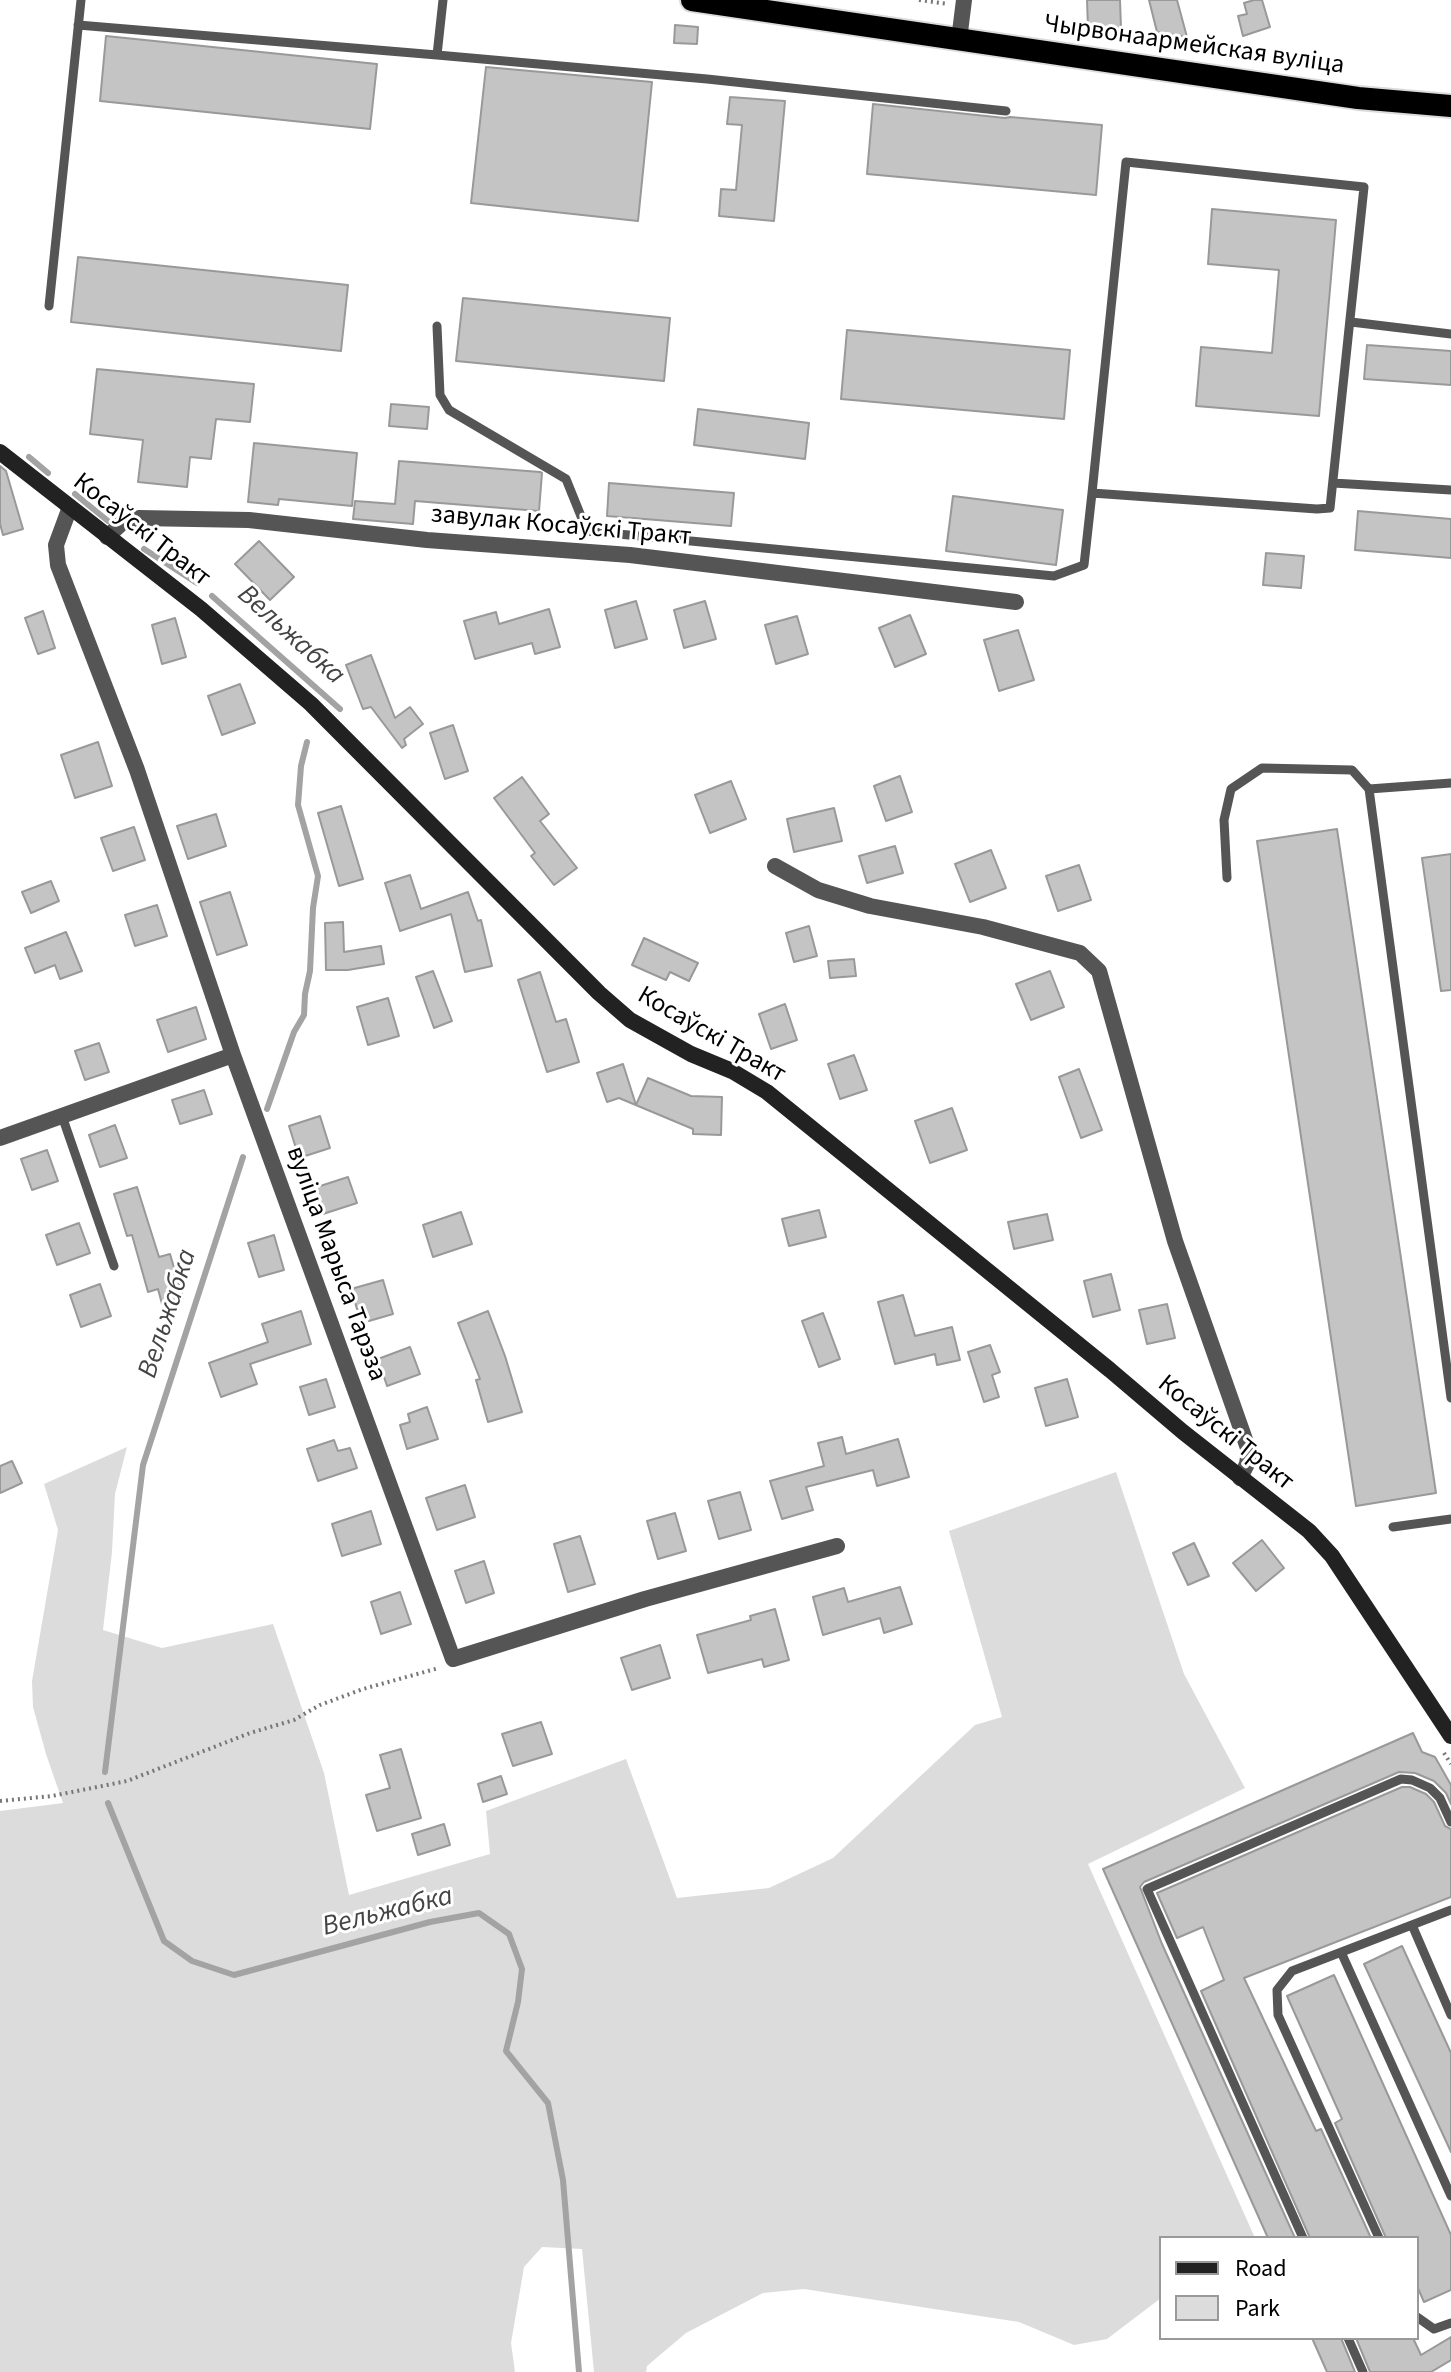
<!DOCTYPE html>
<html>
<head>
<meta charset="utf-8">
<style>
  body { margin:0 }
  #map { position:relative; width:1451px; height:2372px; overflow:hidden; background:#fff; font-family:"Source Sans 3",sans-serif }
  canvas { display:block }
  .legend { position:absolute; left:1159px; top:2236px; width:260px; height:104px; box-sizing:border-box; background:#fff; border:2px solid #999; margin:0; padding:10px 14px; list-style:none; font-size:24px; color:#000 }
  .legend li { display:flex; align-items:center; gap:16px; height:40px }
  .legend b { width:40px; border:2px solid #999 }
</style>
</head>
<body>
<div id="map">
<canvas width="1451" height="2372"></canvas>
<ul class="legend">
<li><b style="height:10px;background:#222"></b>Road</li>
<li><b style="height:22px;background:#dcdcdc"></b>Park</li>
</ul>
</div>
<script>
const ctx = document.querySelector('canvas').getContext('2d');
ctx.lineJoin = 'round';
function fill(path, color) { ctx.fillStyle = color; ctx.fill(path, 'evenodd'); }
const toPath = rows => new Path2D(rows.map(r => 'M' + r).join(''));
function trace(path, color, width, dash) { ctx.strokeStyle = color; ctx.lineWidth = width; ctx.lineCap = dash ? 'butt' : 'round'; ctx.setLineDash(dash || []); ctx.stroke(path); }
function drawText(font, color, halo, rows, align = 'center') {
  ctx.font = font + ' "Source Sans 3",sans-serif'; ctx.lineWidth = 6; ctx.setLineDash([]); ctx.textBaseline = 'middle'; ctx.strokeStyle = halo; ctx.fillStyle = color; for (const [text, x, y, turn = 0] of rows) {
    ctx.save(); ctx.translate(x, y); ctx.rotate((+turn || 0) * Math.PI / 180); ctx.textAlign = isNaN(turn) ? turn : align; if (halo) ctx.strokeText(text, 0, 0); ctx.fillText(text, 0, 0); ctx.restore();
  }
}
fill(toPath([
  [127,1447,115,1494,112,1552,103,1630,162,1648,273,1624,324,1773,349,1895,490,1854,486,1811,626,1759,677,1898,769,1888,833,1858,975,1725,1002,1717,949,1531,1116,1472,1184,1674,1245,1788,1088,1864,1255,2238,1161,2238,1161,2298,1107,2339,1074,2345,1019,2322,804,2289,763,2293,686,2333,647,2366,646,2372,594,2372,582,2249,542,2247,524,2267,511,2343,515,2372,0,2372,0,1811,63,1803,46,1754,33,1707,32,1681,58,1530,44,1484]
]), '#dcdcdc');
trace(toPath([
  [29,457,48,473],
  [75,494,108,521],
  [144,549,197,583],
  [212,596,340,709],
  [267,1109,294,1032,304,1015,305,994,310,971,313,908,318,876,298,805,301,766,307,742],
  [105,1772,143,1465,243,1157],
  [108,1803,164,1941,192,1961,234,1975,430,1922,479,1913,509,1934,522,1969,518,2002,506,2051,548,2103,563,2180,579,2372]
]), '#a3a3a3', 6);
const building = toPath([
  [1087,0,1120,0,1121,28,1088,29,1087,0],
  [1149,0,1177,0,1187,37,1157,32,1149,0],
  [1254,0,1262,0,1270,27,1243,36,1238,16,1247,14,1244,3,1254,0],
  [675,25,698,27,697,44,674,43,675,25],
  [106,36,377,64,370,129,100,101,106,36],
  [486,67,652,82,638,221,471,203,486,67],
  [730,97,785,101,774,221,719,216,721,189,736,190,742,125,727,124,730,97],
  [873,104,1005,118,1010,117,1102,125,1096,195,867,174,873,104],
  [1212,209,1336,220,1319,416,1196,406,1201,347,1272,353,1279,270,1208,264,1212,209],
  [78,257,348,285,341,351,71,322,78,257],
  [463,298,670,318,664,381,456,361,463,298],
  [847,330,1070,350,1064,419,841,399,847,330],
  [1367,345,1451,351,1451,385,1364,379,1367,345],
  [97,369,254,384,250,422,216,419,211,459,190,457,187,487,138,482,143,440,90,434,97,369],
  [391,404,429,407,427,429,389,426,391,404],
  [698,409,809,423,805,459,694,445,698,409],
  [254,443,357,453,352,506,279,499,278,505,248,502,254,443],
  [399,461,540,472,542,473,539,511,415,501,413,524,353,519,355,501,395,504,399,461],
  [0,466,6,471,23,529,3,535,0,524,0,466],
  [609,483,734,493,731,526,607,516,609,483],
  [953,496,1063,510,1056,565,946,551,953,496],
  [1358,511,1451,519,1451,558,1355,550,1358,511],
  [259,541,294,577,270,600,235,564,259,541],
  [1266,553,1304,556,1301,588,1263,585,1266,553],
  [636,601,647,639,615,648,605,610,636,601],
  [705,601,716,639,684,648,674,610,705,601],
  [549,609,560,647,535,654,532,643,475,659,464,621,496,612,499,624,549,609],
  [43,611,55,648,38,654,25,618,43,611],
  [910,615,926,654,895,667,879,628,910,615],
  [797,616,808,654,776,664,765,625,797,616],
  [175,618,186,657,162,664,152,625,175,618],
  [1018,630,1034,680,999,691,984,640,1018,630],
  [371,655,395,718,410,707,423,724,404,739,406,745,402,748,371,707,363,709,346,665,371,655],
  [240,684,255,723,222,735,208,696,240,684],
  [453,725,468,771,445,779,430,733,453,725],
  [98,742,112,786,75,798,61,755,98,742],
  [900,776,912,812,886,821,874,786,900,776],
  [522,777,549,814,540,821,577,868,554,885,531,856,535,853,494,798,522,777],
  [731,781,746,819,710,833,695,795,731,781],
  [341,806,363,879,339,886,318,813,341,806],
  [834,808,842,841,794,852,787,819,834,808],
  [216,814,226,846,188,859,177,826,216,814],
  [134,827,145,860,113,871,101,838,134,827],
  [1337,829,1436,1493,1356,1506,1257,841,1337,829],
  [895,846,903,873,867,883,859,856,895,846],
  [991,850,1006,888,970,902,955,864,991,850],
  [1451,854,1451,990,1441,991,1422,858,1451,854],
  [1079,865,1091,900,1058,911,1046,876,1079,865],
  [410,875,421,909,468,892,478,921,481,920,492,966,465,972,451,914,400,931,385,883,410,875],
  [51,881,59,901,31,913,22,892,51,881],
  [230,892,247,945,217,955,200,902,230,892],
  [157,905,167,936,135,946,125,915,157,905],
  [343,922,344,952,381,946,384,964,348,970,326,970,325,923,343,922],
  [809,926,817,956,794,962,786,933,809,926],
  [66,932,82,971,60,979,55,965,35,973,25,948,66,932],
  [644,938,698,963,689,981,670,972,666,980,632,965,644,938],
  [854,959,856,976,830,978,828,961,854,959],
  [433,971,452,1021,434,1028,416,977,433,971],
  [1050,971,1064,1007,1031,1020,1016,984,1050,971],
  [540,972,556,1022,566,1019,579,1062,547,1072,518,980,540,972],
  [388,998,399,1036,368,1045,357,1007,388,998],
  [785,1004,797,1040,771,1049,759,1014,785,1004],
  [196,1007,206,1039,168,1052,157,1020,196,1007],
  [99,1043,109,1072,85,1080,75,1051,99,1043],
  [854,1055,867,1090,840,1099,828,1064,854,1055],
  [623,1064,636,1105,648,1078,691,1096,722,1097,721,1135,693,1134,693,1129,619,1098,607,1102,597,1073,623,1064],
  [1079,1069,1102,1130,1081,1138,1059,1077,1079,1069],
  [204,1090,212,1114,180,1124,172,1100,204,1090],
  [952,1108,967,1150,930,1163,915,1121,952,1108],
  [320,1116,330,1148,299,1158,289,1126,320,1116],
  [115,1125,127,1158,100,1167,89,1135,115,1125],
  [47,1150,58,1181,32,1190,21,1159,47,1150],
  [348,1177,357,1203,323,1214,314,1188,348,1177],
  [137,1187,159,1257,170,1254,183,1298,162,1304,158,1289,148,1292,132,1235,127,1236,114,1194,137,1187],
  [819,1210,826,1237,789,1246,782,1219,819,1210],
  [461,1212,472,1244,433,1257,423,1225,461,1212],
  [1047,1214,1053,1240,1014,1249,1008,1222,1047,1214],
  [79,1223,90,1253,57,1265,46,1235,79,1223],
  [274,1235,284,1270,259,1277,248,1243,274,1235],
  [1111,1274,1120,1310,1093,1317,1084,1281,1111,1274],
  [383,1280,393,1314,369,1321,365,1307,357,1309,351,1289,383,1280],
  [100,1284,111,1316,81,1327,70,1295,100,1284],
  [903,1295,915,1336,952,1327,960,1360,937,1365,935,1354,895,1364,878,1302,903,1295],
  [1167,1304,1175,1338,1147,1344,1139,1310,1167,1304],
  [301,1311,311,1344,250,1364,257,1384,221,1397,209,1363,268,1342,262,1324,301,1311],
  [488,1311,505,1356,522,1412,488,1422,476,1380,480,1379,458,1323,488,1311],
  [823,1313,840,1359,819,1367,802,1321,823,1313],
  [990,1345,1000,1372,992,1375,999,1397,984,1402,968,1352,990,1345],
  [410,1347,420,1374,387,1386,378,1359,410,1347],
  [326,1379,335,1407,309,1415,300,1387,326,1379],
  [1067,1379,1078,1417,1046,1426,1035,1388,1067,1379],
  [427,1407,438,1439,407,1449,400,1425,410,1422,408,1414,427,1407],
  [842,1437,846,1454,898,1439,909,1477,877,1486,873,1470,806,1487,813,1510,782,1519,770,1481,824,1466,818,1443,842,1437],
  [334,1440,338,1451,350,1448,357,1468,318,1481,307,1449,334,1440],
  [12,1461,22,1483,0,1493,0,1466,12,1461],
  [465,1485,475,1517,437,1530,426,1498,465,1485],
  [740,1492,751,1530,719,1539,708,1501,740,1492],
  [371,1511,381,1544,342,1556,332,1524,371,1511],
  [675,1513,686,1551,658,1559,647,1521,675,1513],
  [580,1536,595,1584,568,1592,554,1544,580,1536],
  [1262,1540,1284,1568,1256,1591,1233,1563,1262,1540],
  [1194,1543,1209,1576,1188,1585,1173,1553,1194,1543],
  [484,1561,494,1593,466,1603,455,1571,484,1561],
  [900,1587,912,1624,884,1633,880,1618,823,1635,813,1597,844,1588,848,1602,900,1587],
  [400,1592,411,1624,381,1634,371,1602,400,1592],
  [775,1609,789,1660,764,1667,762,1659,708,1673,697,1635,751,1620,750,1616,775,1609],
  [660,1645,670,1678,632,1690,621,1658,660,1645],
  [541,1722,552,1754,513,1766,502,1734,541,1722],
  [1413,1733,1422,1752,1435,1757,1451,1785,1451,1804,1446,1793,1434,1781,1415,1773,1399,1772,1144,1882,1140,1887,1162,1944,1295,2238,1268,2238,1103,1869,1413,1733],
  [401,1749,421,1818,377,1831,366,1795,390,1788,380,1755,401,1749],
  [501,1776,507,1794,483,1802,478,1784,501,1776],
  [1402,1787,1410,1787,1426,1794,1434,1802,1445,1826,1451,1829,1451,1897,1244,1978,1316,2131,1321,2129,1371,2238,1310,2238,1201,1991,1224,1980,1203,1927,1177,1938,1157,1893,1402,1787],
  [444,1824,450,1845,418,1855,412,1834,444,1824],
  [1402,1946,1451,2053,1451,2152,1364,1964,1402,1946],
  [1334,1975,1451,2235,1451,2290,1424,2302,1417,2286,1417,2238,1386,2238,1335,2123,1342,2119,1287,1996,1334,1975],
  [1451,2337,1451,2360,1431,2372,1370,2372,1356,2338,1413,2338,1421,2355,1451,2337],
  [1312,2338,1341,2338,1355,2372,1327,2372,1312,2338]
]);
fill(building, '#c4c4c4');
trace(building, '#999', 2);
const trunk = toPath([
  [692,0,1358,98,1451,106]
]);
trace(trunk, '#dbdbdb', 26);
trace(toPath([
  [919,0,948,4],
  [1444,1753,1451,1764],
  [0,1801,52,1796,127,1781,250,1733,294,1720,320,1705,363,1689,439,1668]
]), '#777', 4, [2, 4]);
trace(toPath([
  [443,0,437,55,707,79,1006,111],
  [78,25,437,55],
  [49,306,81,0],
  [1351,322,1451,334],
  [437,326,440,395,449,410,566,479,587,531,1054,576,1084,565,1092,493,1126,162,1364,187,1330,508,1317,509,1092,493],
  [1333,483,1451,490],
  [1369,789,1451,1398],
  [1227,878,1224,820,1231,789,1262,768,1352,770,1369,789,1451,783],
  [62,1116,114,1266],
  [1393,1527,1451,1519],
  [1412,1925,1451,2015],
  [1341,1952,1451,2196],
  [1303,2238,1147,1889,1401,1779,1412,1780,1430,1788,1440,1798,1451,1822],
  [1379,2238,1278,2015,1277,1990,1292,1971,1451,1910],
  [1417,2317,1434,2329,1451,2323],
  [1348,2338,1363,2372]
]), '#555', 9);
trace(toPath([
  [959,40,964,0],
  [70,507,56,545,58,565,137,770,233,1055,453,1659,645,1599,837,1546],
  [107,537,122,523,139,518,249,520,427,540,630,555,1016,602],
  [775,866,818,890,870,906,983,927,1080,953,1099,971,1175,1241,1249,1451,1247,1464,1240,1478],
  [0,1138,233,1055]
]), '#555', 16);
trace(toPath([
  [0,452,201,609,311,704,599,993,630,1020,691,1054,732,1071,767,1092,1110,1370,1183,1432,1309,1531,1332,1556,1451,1736]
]), '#222', 16);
trace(trunk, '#000', 22);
drawText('26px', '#000', '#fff', [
  ["Чырвонаармейская вуліца",1194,46,8],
  ["завулак Косаўскі Тракт",561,527,5],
  ["Косаўскі Тракт",141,531,38],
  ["Косаўскі Тракт",711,1036,30],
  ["вуліца Марыса Тарэза",335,1264,70],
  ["Косаўскі Тракт",1225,1434,39]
]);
drawText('italic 28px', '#444', '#fff', [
  ["Вельжабка",290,636,42],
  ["Вельжабка",169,1314,-72],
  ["Вельжабка",388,1913,-14]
]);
</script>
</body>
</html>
